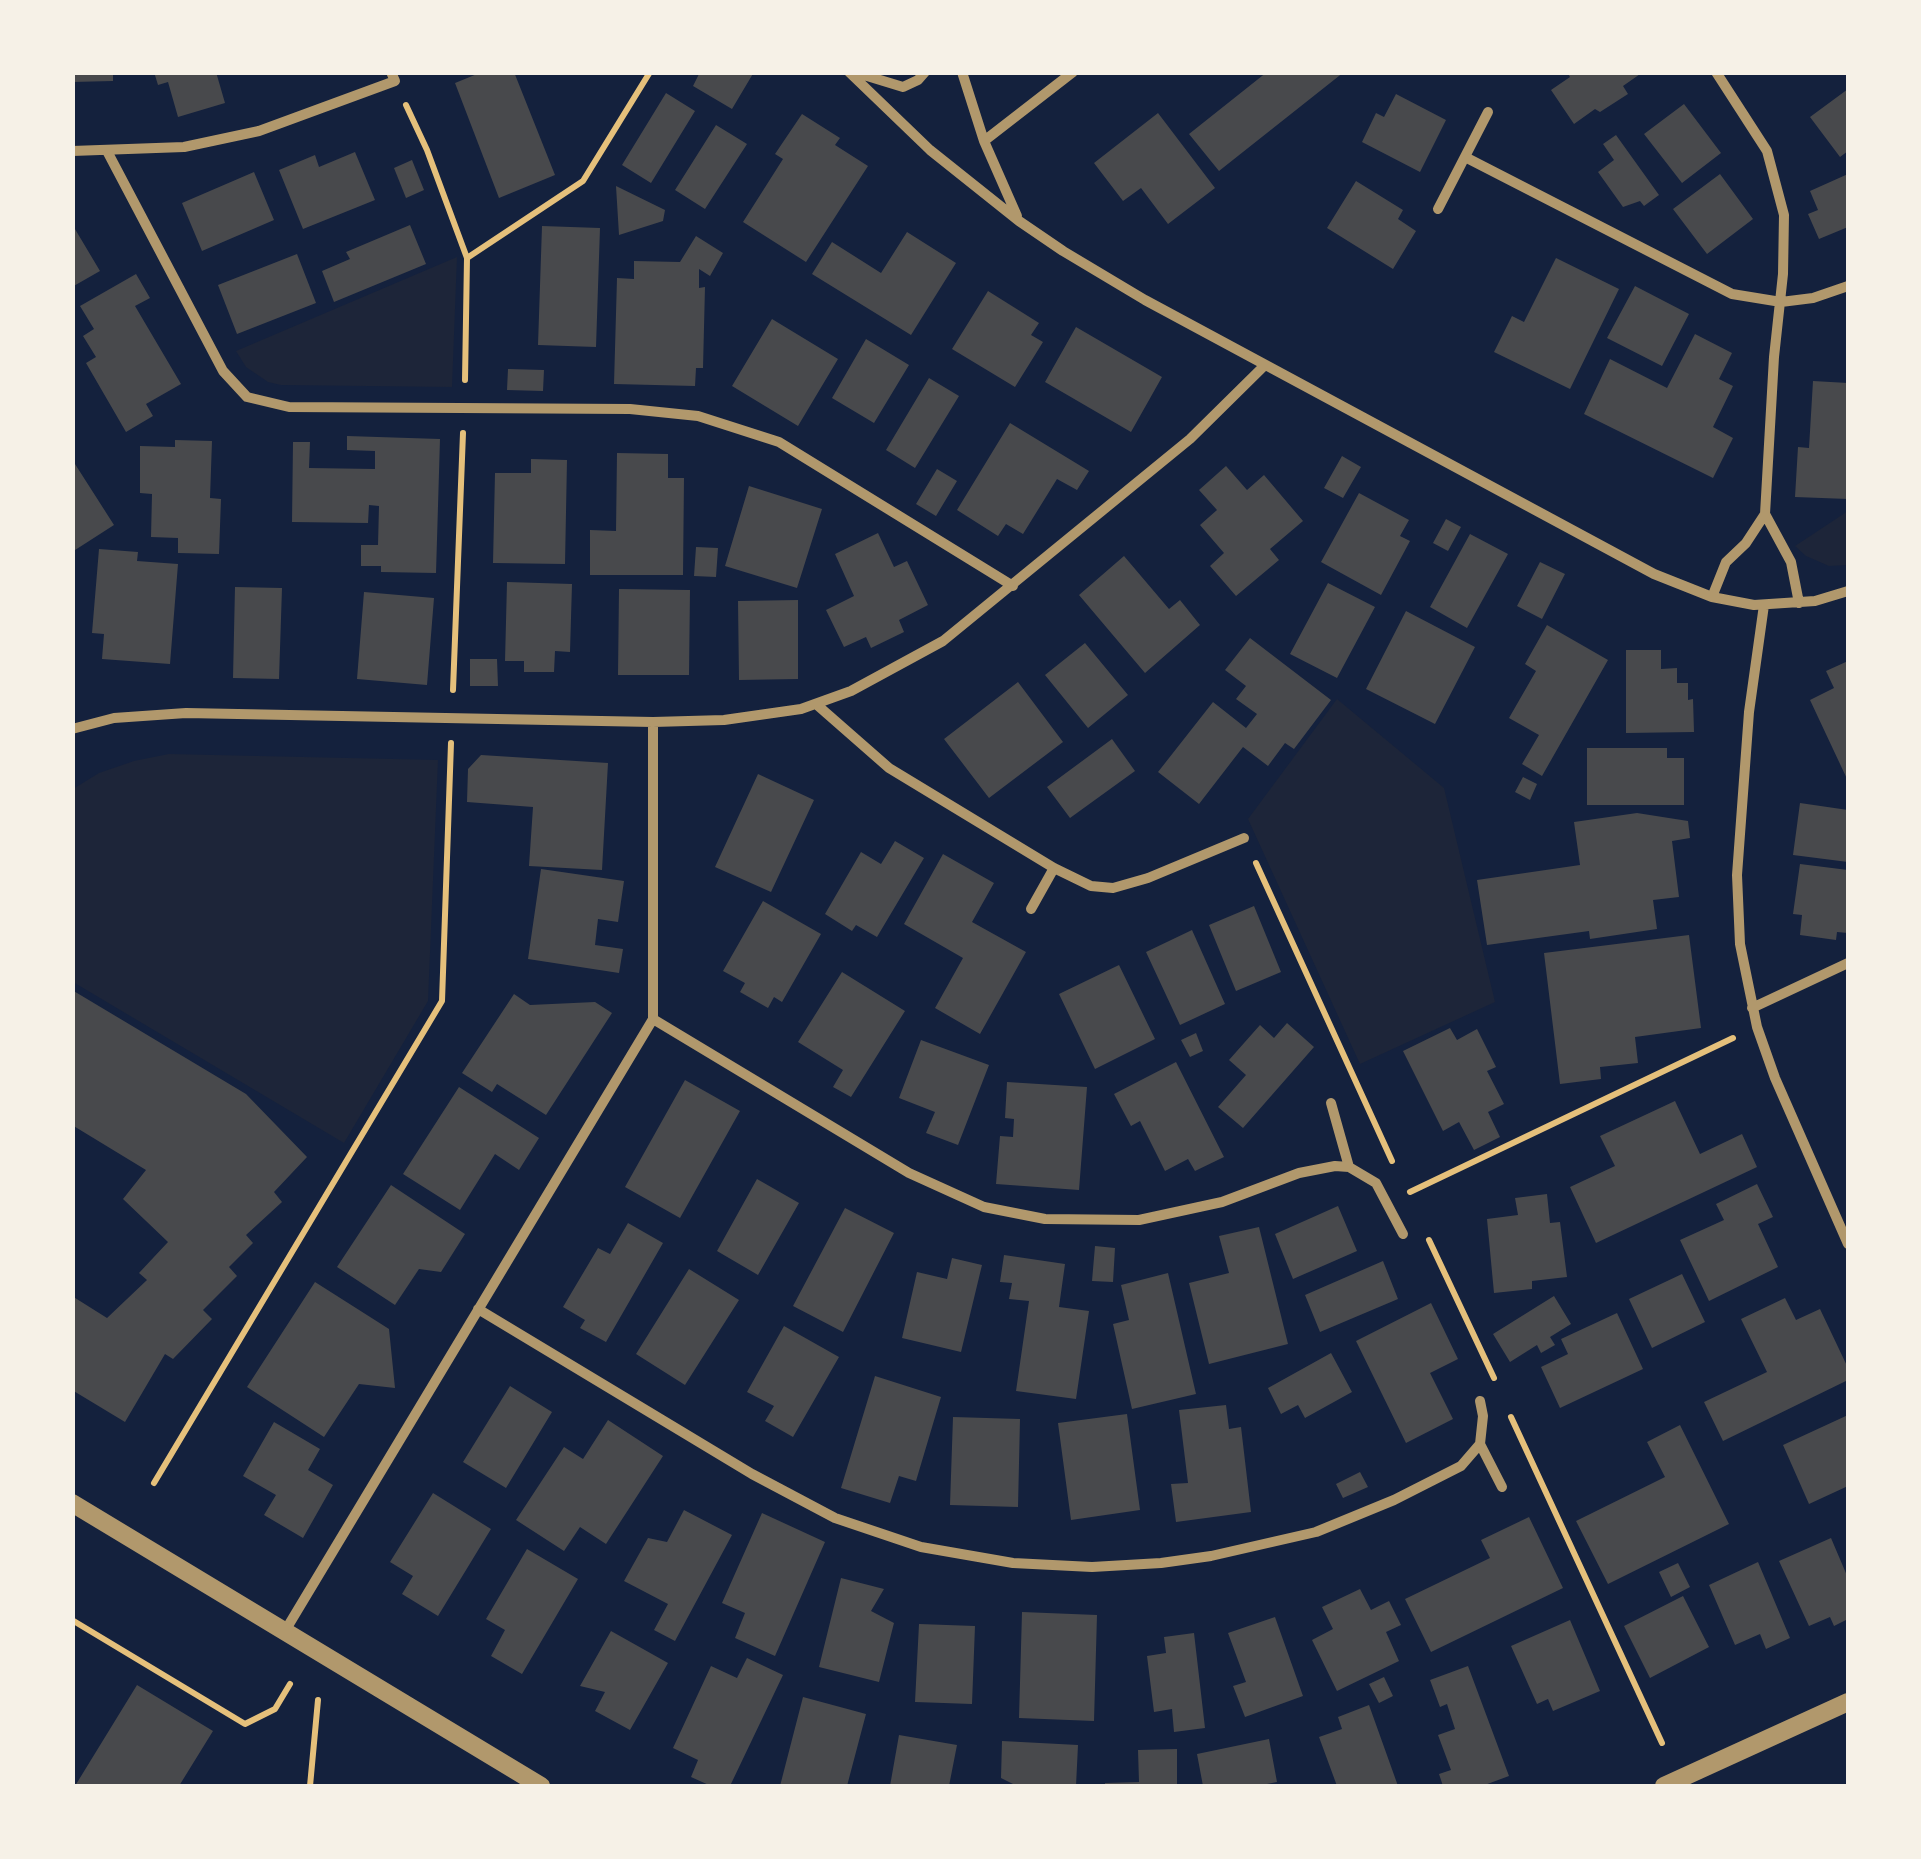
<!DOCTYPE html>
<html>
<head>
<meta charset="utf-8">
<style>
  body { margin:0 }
  #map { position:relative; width:1921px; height:1859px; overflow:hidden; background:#14213d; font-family:Roboto,sans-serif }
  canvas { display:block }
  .frame { position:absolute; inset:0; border:75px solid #f6f1e7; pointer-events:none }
</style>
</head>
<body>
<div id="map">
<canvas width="1921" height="1859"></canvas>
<div class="frame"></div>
</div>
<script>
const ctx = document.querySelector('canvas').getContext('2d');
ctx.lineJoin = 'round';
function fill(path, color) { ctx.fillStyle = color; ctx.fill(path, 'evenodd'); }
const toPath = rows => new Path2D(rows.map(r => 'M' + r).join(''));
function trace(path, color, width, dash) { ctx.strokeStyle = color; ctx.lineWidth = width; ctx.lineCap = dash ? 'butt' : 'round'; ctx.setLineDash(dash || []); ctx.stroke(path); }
fill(toPath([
  [457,257,452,387,281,385,268,382,246,367,236,351],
  [1848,511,1848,565,1829,566,1806,556,1795,546],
  [1337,699,1444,788,1495,1002,1360,1064,1248,819],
  [169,754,438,760,428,1001,344,1143,73,982,73,789,99,773,134,761]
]), '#1d2539');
fill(toPath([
  [72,72,113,72,113,81,72,82],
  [154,72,216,72,225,103,178,117,168,82,158,85],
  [482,72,514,72,555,175,499,198,455,83],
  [700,72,754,72,732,109,693,86],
  [1267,72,1344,72,1219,171,1189,134],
  [1567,72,1643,72,1623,86,1628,94,1600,112,1595,109,1574,124,1551,90,1570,77],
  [1848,89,1848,151,1840,157,1810,117],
  [666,93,695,111,651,183,622,165],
  [1396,94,1446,120,1420,172,1362,142,1376,113,1384,117],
  [1684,104,1721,153,1682,183,1644,134],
  [1158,113,1215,188,1168,224,1141,188,1123,201,1094,163],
  [802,114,840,138,835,145,868,166,806,262,743,222,783,159,775,154],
  [716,125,747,144,705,209,675,190],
  [1616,135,1659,195,1644,206,1640,201,1623,207,1598,172,1614,160,1603,144],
  [355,152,375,200,303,229,279,170,315,155,319,167],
  [412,160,424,190,406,198,394,168],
  [254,172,274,220,202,251,182,203],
  [1720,174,1753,219,1707,254,1673,209],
  [1848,174,1848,227,1819,239,1808,214,1818,210,1810,191],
  [1356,181,1403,210,1398,219,1416,231,1393,269,1327,228],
  [616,186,665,210,663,221,619,235],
  [72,224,100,271,72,287],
  [410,225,426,264,334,302,322,271,350,259,346,252],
  [542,226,600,228,596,347,538,345],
  [907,232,956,263,911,335,812,274,832,242,881,273],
  [696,236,723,253,710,276,699,269,699,288,705,287,703,368,696,368,695,386,614,384,617,278,634,279,634,261,680,262],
  [297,254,316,303,237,334,218,285],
  [1556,258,1619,289,1570,389,1494,352,1512,316,1524,322],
  [136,274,150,298,135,306,181,384,146,404,153,416,126,432,86,363,96,357,83,336,94,329,80,306],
  [1635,286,1689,314,1662,366,1607,338],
  [988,291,1039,323,1031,335,1043,342,1015,387,952,349],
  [772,319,838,359,798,426,732,386],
  [1076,327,1162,377,1131,432,1045,382],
  [1695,334,1732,353,1719,379,1733,386,1713,427,1733,438,1713,478,1584,414,1610,359,1667,388],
  [866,339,909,365,874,423,832,398],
  [508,369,544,370,543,391,507,390],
  [929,378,959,396,915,468,886,450],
  [1813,381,1848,383,1848,499,1795,497,1798,447,1809,448],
  [1010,423,1089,471,1077,490,1057,479,1023,534,1006,524,998,536,957,510],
  [347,436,440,439,436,573,381,572,381,566,361,566,361,545,378,545,379,506,369,505,368,523,292,522,293,442,310,442,309,468,375,469,375,451,347,450],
  [175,440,212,441,210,498,221,499,219,554,178,553,178,538,151,537,152,494,140,493,140,446,175,447],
  [617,453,668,454,668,478,684,478,683,575,590,575,590,530,616,531],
  [1342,456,1361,467,1343,498,1324,488],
  [531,459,567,460,565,564,493,563,495,473,531,473],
  [75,464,114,525,72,552,72,466],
  [1226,466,1247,490,1264,475,1303,521,1270,549,1279,560,1236,596,1210,566,1224,553,1200,525,1217,510,1199,490],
  [937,469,957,481,936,516,916,504],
  [749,486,822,509,797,588,725,566],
  [1359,493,1409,520,1400,536,1410,541,1381,595,1321,562],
  [1446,519,1461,527,1448,551,1433,543],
  [878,533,894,567,907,561,928,605,899,620,904,632,871,648,866,637,844,647,826,610,854,596,835,554],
  [1470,534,1508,554,1467,628,1430,607],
  [696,547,718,548,716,577,694,576],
  [99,549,138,552,137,561,178,564,170,664,102,659,104,634,92,633],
  [1124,556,1169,609,1180,600,1200,625,1145,673,1079,595],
  [1540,562,1565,574,1542,619,1517,606],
  [507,582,572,584,570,652,555,651,554,672,524,672,524,661,505,661],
  [1328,583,1375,607,1337,678,1290,654],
  [235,587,282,588,279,679,233,678],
  [619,589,690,590,689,675,618,675],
  [364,592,434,598,427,685,357,679],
  [798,600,798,679,739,680,738,601],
  [1406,611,1475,647,1435,724,1366,689],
  [1547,625,1608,660,1542,776,1522,764,1539,735,1509,718,1536,671,1525,664],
  [1250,638,1331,700,1294,749,1285,743,1268,766,1243,747,1199,804,1158,772,1213,702,1246,728,1257,714,1236,699,1246,686,1225,670],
  [1085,643,1128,695,1088,728,1045,675],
  [1626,650,1661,650,1661,669,1677,668,1677,683,1688,683,1688,700,1693,699,1694,732,1626,733],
  [470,659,497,659,498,686,470,686],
  [1848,661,1848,781,1810,700,1834,688,1826,671],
  [1018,682,1063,742,989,798,944,739],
  [1112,739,1135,771,1070,818,1047,787],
  [1587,748,1667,748,1667,758,1684,758,1684,805,1587,805],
  [481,755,608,763,602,870,529,866,533,807,467,802,468,769],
  [758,774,814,800,771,892,715,867],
  [1523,777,1537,784,1530,800,1515,792],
  [1800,803,1848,810,1848,862,1793,855],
  [1637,813,1688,821,1690,838,1672,841,1679,897,1653,900,1657,929,1590,939,1589,931,1487,945,1477,880,1580,865,1574,822],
  [895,841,924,858,877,937,856,925,852,931,825,914,861,852,881,864],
  [943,854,994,883,972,922,1026,952,980,1034,935,1008,963,958,904,924],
  [1800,864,1848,870,1848,933,1837,932,1836,940,1800,935,1802,915,1793,914],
  [541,869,624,881,618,922,598,919,595,945,623,949,619,973,528,959],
  [763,901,821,934,782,1002,774,997,768,1008,740,992,745,983,723,971],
  [1254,906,1281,972,1236,991,1209,925],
  [1192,930,1225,1004,1180,1025,1146,952],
  [1689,935,1701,1028,1635,1037,1638,1063,1600,1067,1601,1079,1560,1084,1544,953],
  [1119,965,1155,1039,1095,1069,1059,994],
  [842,972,905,1011,851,1097,833,1087,843,1070,798,1042],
  [72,990,246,1094,307,1157,274,1192,282,1202,246,1235,253,1243,229,1267,237,1276,203,1310,212,1319,173,1359,165,1354,125,1422,72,1390,72,1296,107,1318,147,1280,139,1273,168,1242,123,1199,146,1170,72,1125],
  [514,994,530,1005,595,1002,612,1013,546,1115,497,1084,492,1092,462,1073],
  [1287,1023,1314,1047,1243,1128,1218,1107,1246,1075,1229,1060,1260,1025,1274,1038],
  [1450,1028,1457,1040,1477,1029,1496,1067,1487,1071,1504,1104,1488,1112,1500,1137,1474,1150,1459,1122,1443,1131,1403,1051],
  [1196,1033,1203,1051,1190,1057,1181,1040],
  [921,1040,989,1065,958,1145,926,1133,935,1112,899,1098],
  [1176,1062,1224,1157,1195,1171,1188,1159,1165,1171,1140,1121,1131,1126,1114,1094],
  [685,1080,740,1111,680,1218,625,1187],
  [1007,1082,1087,1087,1079,1190,996,1184,1000,1136,1013,1137,1014,1119,1005,1118],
  [459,1087,539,1138,519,1170,495,1154,460,1210,403,1174],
  [1675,1101,1700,1154,1742,1134,1757,1167,1596,1243,1570,1187,1615,1166,1600,1136],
  [757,1179,799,1203,758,1275,717,1251],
  [1757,1184,1773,1217,1758,1224,1778,1267,1709,1301,1680,1240,1724,1220,1716,1204],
  [391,1185,465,1234,441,1272,419,1269,395,1305,337,1267],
  [1547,1194,1550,1223,1560,1222,1567,1277,1532,1281,1532,1289,1494,1293,1487,1219,1518,1215,1515,1198],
  [1338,1206,1357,1251,1293,1279,1275,1234],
  [845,1208,894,1233,843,1332,793,1306],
  [628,1223,663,1243,606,1342,580,1328,585,1320,563,1307,598,1248,610,1254],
  [1259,1227,1288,1344,1209,1364,1189,1283,1229,1273,1219,1236],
  [1095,1246,1115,1248,1113,1282,1092,1281],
  [1004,1255,1065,1264,1059,1307,1089,1311,1076,1399,1016,1391,1029,1301,1009,1299,1012,1283,1000,1282],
  [952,1258,982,1265,961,1352,902,1338,917,1272,947,1279],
  [1383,1261,1398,1299,1320,1332,1305,1295],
  [689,1269,739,1300,685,1385,636,1354],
  [1168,1273,1196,1394,1132,1409,1113,1324,1129,1320,1121,1285],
  [1682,1274,1705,1322,1652,1348,1629,1299],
  [315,1282,389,1329,395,1388,359,1384,324,1437,247,1387],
  [1554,1296,1571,1324,1550,1337,1555,1345,1541,1353,1537,1345,1510,1362,1493,1334],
  [1785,1298,1796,1320,1820,1309,1848,1368,1848,1380,1723,1441,1704,1402,1767,1372,1741,1319],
  [1431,1303,1458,1359,1430,1373,1453,1419,1406,1443,1356,1341],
  [1617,1313,1643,1369,1560,1408,1541,1367,1568,1354,1561,1339],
  [784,1326,839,1357,793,1437,765,1421,774,1406,747,1392],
  [1331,1353,1352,1392,1305,1418,1298,1405,1281,1414,1268,1388],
  [875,1376,941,1397,916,1481,899,1476,890,1503,841,1488],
  [510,1386,552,1412,506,1488,463,1462],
  [1226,1405,1229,1429,1241,1427,1251,1512,1176,1522,1171,1484,1188,1483,1179,1410],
  [1127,1414,1140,1510,1071,1520,1058,1423],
  [1848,1415,1848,1486,1809,1504,1783,1445],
  [953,1417,1020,1419,1018,1507,950,1505],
  [608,1420,663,1456,606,1544,580,1527,564,1551,516,1520,564,1447,583,1459],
  [274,1422,320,1449,308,1470,333,1485,303,1538,264,1515,276,1495,243,1476],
  [1680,1425,1729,1524,1608,1584,1576,1521,1665,1477,1647,1442],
  [1360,1472,1368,1487,1343,1498,1336,1484],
  [433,1493,491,1529,438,1616,402,1594,413,1576,390,1562],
  [684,1510,732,1535,675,1641,654,1630,668,1604,624,1581,648,1538,667,1542],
  [762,1513,825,1542,775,1656,735,1638,745,1613,722,1603],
  [1529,1517,1563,1588,1431,1652,1405,1599,1490,1558,1481,1540],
  [1831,1538,1848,1578,1848,1619,1834,1626,1830,1617,1809,1626,1779,1561],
  [527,1549,578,1579,522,1674,491,1656,505,1630,486,1619],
  [1758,1562,1790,1638,1766,1649,1760,1634,1735,1645,1709,1585],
  [1678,1563,1690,1587,1671,1597,1659,1572],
  [841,1578,884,1589,871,1611,894,1623,879,1682,819,1667],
  [1360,1589,1371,1610,1389,1601,1401,1625,1386,1632,1399,1661,1337,1691,1312,1640,1333,1629,1322,1607],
  [1683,1596,1709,1647,1650,1678,1624,1626],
  [1022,1612,1097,1615,1094,1721,1019,1718],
  [1275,1617,1303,1696,1245,1717,1233,1686,1246,1682,1228,1633],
  [1570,1620,1600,1691,1553,1711,1548,1699,1537,1704,1511,1646],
  [919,1624,975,1626,972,1704,915,1702],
  [611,1631,668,1663,630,1730,595,1711,605,1692,580,1686],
  [1194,1633,1205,1728,1174,1732,1172,1709,1154,1712,1147,1656,1166,1653,1164,1637],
  [747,1658,783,1675,730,1786,711,1786,691,1777,698,1760,673,1748,711,1666,737,1678],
  [1468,1666,1509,1776,1482,1786,1443,1786,1439,1774,1451,1770,1438,1735,1455,1729,1447,1704,1440,1707,1430,1680],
  [1384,1677,1393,1696,1379,1703,1369,1684],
  [137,1685,213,1731,179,1786,75,1786],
  [803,1697,866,1714,847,1786,780,1786],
  [1369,1705,1398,1786,1337,1786,1319,1737,1342,1729,1338,1717],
  [899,1735,957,1745,949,1786,890,1786],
  [1269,1739,1277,1782,1257,1786,1203,1786,1197,1754],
  [1002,1741,1078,1745,1076,1786,1017,1786,1001,1778],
  [1177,1749,1177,1786,1105,1786,1105,1783,1139,1782,1138,1750]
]), '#48494c');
trace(toPath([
  [406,105,427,150,467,258,465,380],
  [467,258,583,181,650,72],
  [453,690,463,433],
  [1256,863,1392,1161],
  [1410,1192,1733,1038],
  [1429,1240,1494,1378],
  [1511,1417,1662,1743],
  [154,1483,442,1001,451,743],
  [72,1620,245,1724,275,1709,290,1684],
  [310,1786,318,1700]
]), '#e5c07b', 6);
trace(toPath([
  [849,72,930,150,1019,221,1063,251,1145,300,1654,574,1712,597,1754,605,1815,601,1848,591],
  [854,72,903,87,918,80,925,72],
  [962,72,984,141,1017,216],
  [1716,72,1767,151,1784,215,1783,274,1774,357,1765,514,1791,562,1799,603],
  [984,141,1073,72],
  [72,151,184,147,259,131,395,81,391,72],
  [107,151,223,371,247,397,289,407,630,409,698,416,779,442,1013,586],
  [1465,157,1732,294,1781,302,1813,298,1848,286],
  [1438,209,1488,112],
  [1712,597,1726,562,1746,543,1765,514],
  [1764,605,1749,712,1737,875,1740,944,1757,1027,1775,1078,1848,1244],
  [816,704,889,768,1054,868,1091,886,1113,888,1148,878,1244,838],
  [72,729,114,718,186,713,653,722,724,720,801,709,851,691,943,641,1190,439,1265,365],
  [1031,909,1054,868],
  [1752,1008,1848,963],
  [653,1019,909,1173,984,1207,1045,1219,1139,1220,1222,1202,1299,1173,1335,1166,1349,1167,1376,1183,1403,1234],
  [1331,1103,1349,1167],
  [478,1309,752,1474,835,1518,921,1547,1013,1563,1092,1567,1161,1563,1211,1556,1316,1532,1394,1500,1461,1466,1480,1444,1483,1416,1480,1401],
  [1480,1444,1502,1487],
  [285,1631,653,1019,653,722]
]), '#b1986c', 10);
trace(toPath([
  [72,1503,541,1786],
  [1664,1786,1848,1702]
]), '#b1986c', 18);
</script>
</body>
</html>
